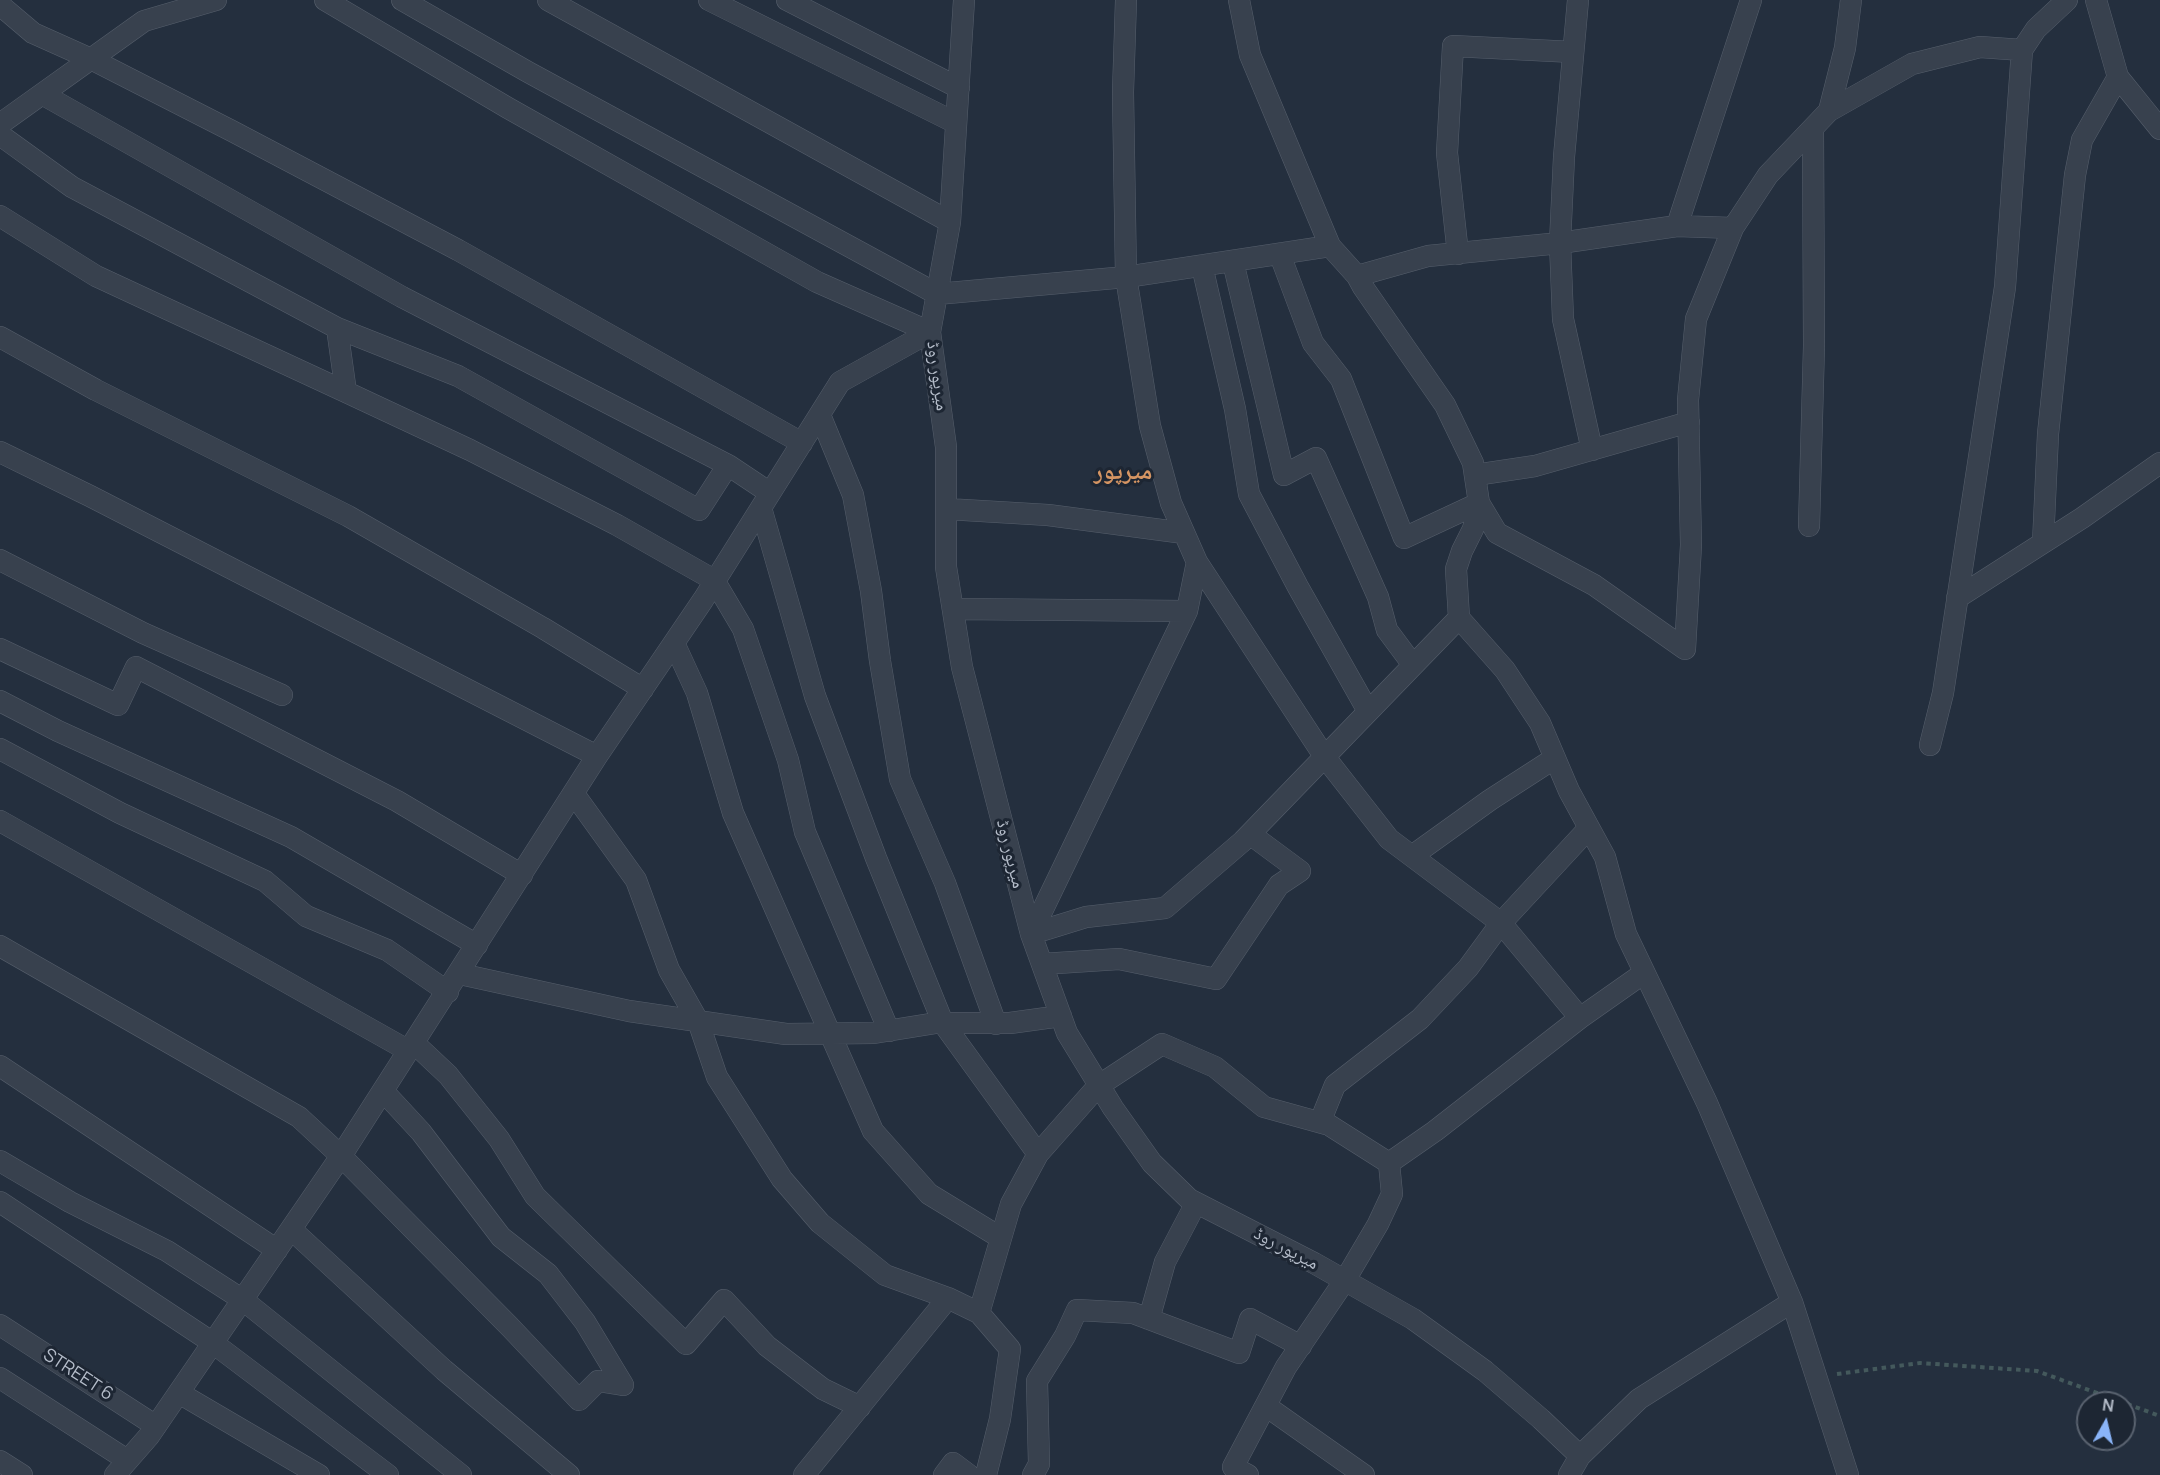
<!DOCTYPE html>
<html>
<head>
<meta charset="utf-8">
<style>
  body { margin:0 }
  #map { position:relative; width:2160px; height:1475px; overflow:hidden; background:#242f3e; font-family:Manrope,sans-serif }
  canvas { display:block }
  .north { position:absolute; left:2076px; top:1391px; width:60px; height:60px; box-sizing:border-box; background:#1d2633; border:2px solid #59626f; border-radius:50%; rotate:8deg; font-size:16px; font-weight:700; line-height:24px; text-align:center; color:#b4bcc9 }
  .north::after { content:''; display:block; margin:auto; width:21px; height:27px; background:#8ab4f8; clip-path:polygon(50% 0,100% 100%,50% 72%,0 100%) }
</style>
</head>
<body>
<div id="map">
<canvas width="2160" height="1475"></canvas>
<div class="north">N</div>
</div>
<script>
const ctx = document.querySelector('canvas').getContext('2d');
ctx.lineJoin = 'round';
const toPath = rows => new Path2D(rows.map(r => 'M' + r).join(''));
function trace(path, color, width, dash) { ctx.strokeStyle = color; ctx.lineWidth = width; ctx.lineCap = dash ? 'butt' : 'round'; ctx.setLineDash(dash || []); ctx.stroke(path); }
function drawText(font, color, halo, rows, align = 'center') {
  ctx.font = font + ' Manrope,"Noto Naskh Arabic",sans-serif'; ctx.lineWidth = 6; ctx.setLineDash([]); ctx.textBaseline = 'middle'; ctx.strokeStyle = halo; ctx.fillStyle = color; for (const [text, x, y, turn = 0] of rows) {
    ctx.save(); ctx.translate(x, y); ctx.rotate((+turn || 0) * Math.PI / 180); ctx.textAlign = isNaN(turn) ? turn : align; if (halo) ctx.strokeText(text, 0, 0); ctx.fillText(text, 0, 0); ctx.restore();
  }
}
const minor = toPath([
  [325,0,508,108,817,282,930,332],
  [402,0,528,72,937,294,1126,277,1330,246],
  [548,0,950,222],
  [709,0,956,123],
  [787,0,959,88],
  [964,0,950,222,930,332,946,447,946,567,962,667,1031,934,1067,1033,1113,1108,1152,1163,1189,1199,1314,1263,1413,1319,1485,1371,1541,1419,1580,1456],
  [1239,0,1250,55,1330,246,1357,276,1363,287,1445,405,1473,463,1479,503,1473,529,1462,551,1456,569,1459,618,1505,670,1540,723,1569,791,1605,857,1626,934,1707,1103,1792,1302,1639,1399,1580,1456,1569,1475],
  [1578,0,1564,157,1560,243,1563,319,1592,450],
  [2096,0,2118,77,2160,129],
  [0,5,33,33,91,59,232,131,458,250,802,443],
  [42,94,402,297,728,465],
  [1829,111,1845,48,1851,0],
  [0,124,144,21,216,0],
  [0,135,72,187,337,328,458,376,699,510,728,465,770,493],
  [0,216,96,276,346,392],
  [1677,226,1751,0],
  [1458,254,1447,153,1453,46,1573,52],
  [1280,255,1313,343,1341,379,1404,538,1479,503,1497,533,1594,585,1685,649],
  [1233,262,1284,475,1316,458,1378,597,1387,630,1413,665],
  [1202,266,1235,409,1249,494,1298,587,1368,711],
  [1357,276,1428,256,1560,243,1677,226,1733,228],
  [337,328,346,392,470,450,617,525,714,580,743,629,788,760,805,832,889,1031],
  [0,337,96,390,348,516,543,628,643,689],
  [820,415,853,495,871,591,880,661,900,779,945,883,996,1024],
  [0,452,90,496,597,756],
  [1475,475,1535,466,1689,422],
  [761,508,815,696,876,858,943,1023,1038,1154],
  [947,509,1048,515,1184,533],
  [1809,526,1814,346,1813,128],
  [2043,543,2048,434,2075,175,2082,140,2118,77],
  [0,560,143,633,282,695],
  [1197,562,1324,756,1389,839,1501,923,1580,1018],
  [1957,598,2082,518,2160,463],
  [953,609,1187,611],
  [674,643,697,693,733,813,873,1131,929,1194,1001,1238],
  [0,649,118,705,136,667,397,801,522,875],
  [1685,649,1691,545,1688,400,1696,319,1733,228,1768,175,1829,111,1912,64,1980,47,2022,50],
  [0,701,58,731,291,837,477,945],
  [1930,745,1943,693,2005,287,2022,50,2036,29,2067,0],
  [0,749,120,813,265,881,306,916,387,950,448,992],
  [574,794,636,880,669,970,698,1021,717,1077,782,1179,820,1223,885,1275,948,1298],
  [0,821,409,1051],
  [1412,856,1490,800,1555,758],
  [1031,934,1187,611,1197,562,1171,503,1150,426,1126,277,1123,92,1126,0],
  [1031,934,1086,917,1165,908,1243,841,1459,618],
  [0,946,299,1117,341,1156,510,1327,579,1400,598,1381,623,1385],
  [1042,964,1119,959,1216,979,1279,885,1300,871,1250,834],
  [460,974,629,1011,786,1034,874,1033,936,1023,1010,1023,1061,1016],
  [415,1044,448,1075,499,1139,535,1196,686,1344,724,1300,767,1346,823,1389,860,1407],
  [0,1066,277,1250],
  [384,1092,421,1132,501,1237,548,1274,585,1322,623,1385],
  [1320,1122,1335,1085,1420,1019,1468,968,1501,923,1589,828],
  [0,1161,70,1202,167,1251,243,1300,461,1475],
  [0,1202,213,1343,388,1475],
  [292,1230,444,1370,569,1475],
  [1792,1302,1848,1475],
  [1149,1319,1165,1262,1196,1203],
  [0,1325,156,1426],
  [0,1378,127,1460],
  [179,1393,319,1475],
  [1266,1406,1364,1475],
  [0,1461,22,1475],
  [115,1475,149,1436,341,1156,597,756,703,600,840,382,930,332],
  [804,1475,948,1298,979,1313],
  [944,1475,953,1463,969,1475],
  [986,1475,1000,1419,1010,1349,979,1313,1011,1204,1038,1154,1098,1086,1162,1044,1215,1067,1264,1107,1329,1125,1389,1163],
  [1033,1475,1039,1464,1037,1381,1065,1336,1077,1310,1133,1313,1239,1353,1250,1319,1301,1346],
  [1248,1475,1233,1467,1286,1367,1345,1280,1378,1224,1392,1194,1389,1163,1435,1131,1580,1018,1644,973]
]);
trace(minor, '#565f6c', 22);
trace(toPath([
  [1837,1374,1920,1363,2037,1371,2160,1416]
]), '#44595c', 4, [4.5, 4.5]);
trace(minor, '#38414e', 21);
drawText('18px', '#b4bcc9', '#1d2633', [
  ["میرپور روڈ",937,376,82],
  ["میرپور روڈ",1010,854,76],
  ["میرپور روڈ",1286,1249,28],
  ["STREET 6",78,1375,33]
]);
drawText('bold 24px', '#d59563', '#1d2633', [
  ["میرپور",1123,472]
]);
</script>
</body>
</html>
